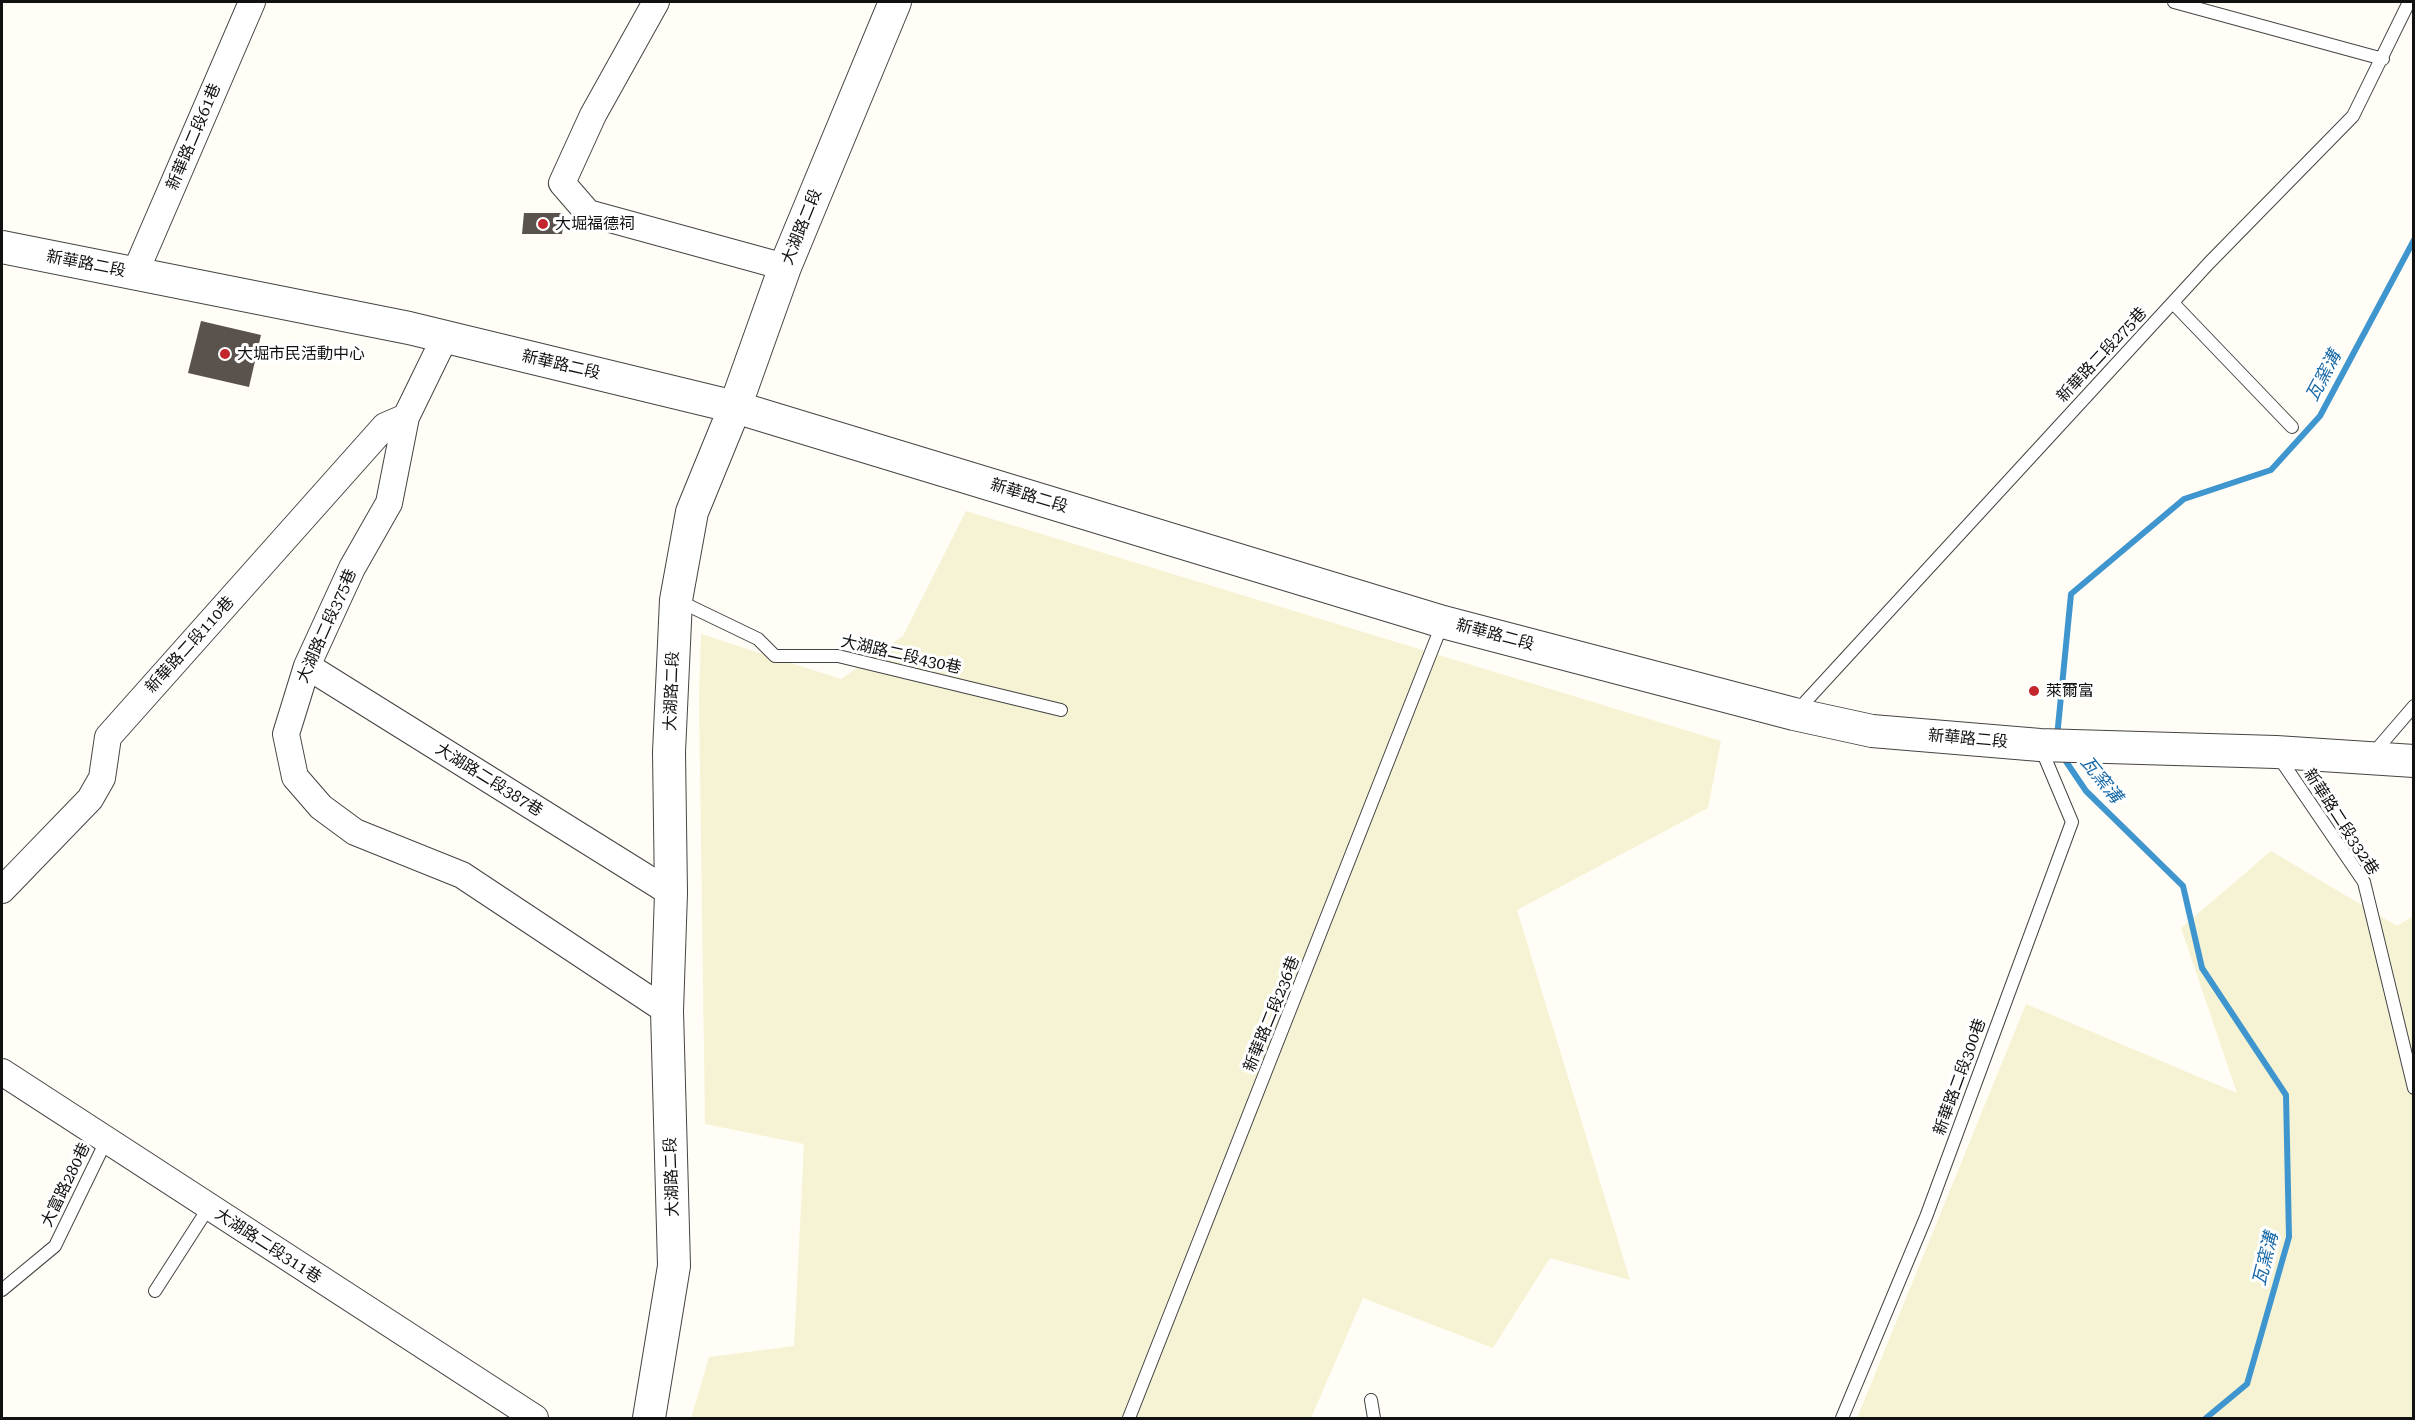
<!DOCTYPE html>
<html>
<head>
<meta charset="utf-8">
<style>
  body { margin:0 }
  #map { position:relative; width:2415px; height:1420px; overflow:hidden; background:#fffdf5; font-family:"Roboto Serif",serif }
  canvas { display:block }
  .frame { position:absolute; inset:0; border:3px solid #111; pointer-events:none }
</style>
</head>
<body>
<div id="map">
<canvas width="2415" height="1420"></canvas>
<div class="frame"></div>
</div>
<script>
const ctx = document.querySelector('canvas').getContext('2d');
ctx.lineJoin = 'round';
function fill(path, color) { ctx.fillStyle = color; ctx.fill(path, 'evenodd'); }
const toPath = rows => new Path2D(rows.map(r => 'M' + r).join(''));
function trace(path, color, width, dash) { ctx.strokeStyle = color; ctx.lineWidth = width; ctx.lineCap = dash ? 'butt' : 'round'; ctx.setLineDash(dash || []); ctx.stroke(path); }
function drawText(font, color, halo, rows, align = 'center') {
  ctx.font = font + ' "Roboto Serif","Noto Sans TC",serif'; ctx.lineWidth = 6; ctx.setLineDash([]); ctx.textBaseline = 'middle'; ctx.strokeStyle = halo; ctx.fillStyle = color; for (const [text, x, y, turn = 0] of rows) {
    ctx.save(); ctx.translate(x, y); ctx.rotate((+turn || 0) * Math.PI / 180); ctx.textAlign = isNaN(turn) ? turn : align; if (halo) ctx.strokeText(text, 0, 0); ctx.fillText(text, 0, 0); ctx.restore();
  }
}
fill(toPath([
  [966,511,1721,741,1708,808,1517,910,1630,1280,1550,1258,1493,1348,1363,1298,1311,1418,691,1418,709,1357,794,1346,804,1144,705,1124,699,699,701,634,841,679,903,636],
  [2271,851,2397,926,2413,916,2413,1418,1857,1418,2026,1004,2237,1093,2181,928]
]), '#f6f3d4');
trace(toPath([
  [2057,737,2071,594,2184,499,2271,470,2320,416,2414,240],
  [2063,757,2086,791,2183,886,2202,968,2286,1095,2289,1237,2247,1384,2206,1418]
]), '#3f96cf', 6);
fill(toPath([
  [524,213,565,213,562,234,522,234],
  [201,321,261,335,249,387,188,373]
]), '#5a524d');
const service = toPath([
  [2174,2,2383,59],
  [2173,303,2292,427],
  [677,600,758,639,775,656,838,656,1061,710],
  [1796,712,2209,263,2353,116,2409,2],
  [2278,756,2364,882,2414,1088],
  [2371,756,2414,706],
  [2,1290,55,1246,106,1141],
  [155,1291,209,1207],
  [1371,1400,1374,1418],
  [1129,1418,1443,622],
  [1842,1418,1926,1217,2072,822,2040,746]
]);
const minor = toPath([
  [656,2,593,115,562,183,588,213,785,267],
  [135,273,252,2],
  [445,337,406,417,389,503,352,568,307,666,286,734,295,777,321,807,355,832,462,875,667,1011],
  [307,666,671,893],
  [2,890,90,799,102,778,108,737,385,426,406,417],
  [2,1072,535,1418]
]);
const tertiary = toPath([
  [2,247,409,328,735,407,1443,622,1794,714,1872,731,2040,745,2276,752,2414,761],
  [649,1418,674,1266,667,1011,671,893,669,752,676,600,692,512,735,407,785,267,895,2]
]);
trace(service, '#444', 14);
trace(minor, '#444', 28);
trace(tertiary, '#444', 34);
trace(service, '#fff', 12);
trace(minor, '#fff', 26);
trace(tertiary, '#fff', 32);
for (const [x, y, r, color] of [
  [543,224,6,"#c4262e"],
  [225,354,6,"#c4262e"],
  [2034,691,6,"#c4262e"]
]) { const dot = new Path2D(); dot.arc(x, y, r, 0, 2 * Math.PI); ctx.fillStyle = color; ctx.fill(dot); trace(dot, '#fff', 2); }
drawText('16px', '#111', '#fff', [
  ["新華路二段61巷",194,137,-67],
  ["大湖路二段",802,227,-68],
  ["新華路二段",86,264,11],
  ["新華路二段275巷",2102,355,-47],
  ["新華路二段",561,365,13],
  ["新華路二段",1029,496,17],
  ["大湖路二段375巷",327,626,-66],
  ["新華路二段",1495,635,15],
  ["新華路二段110巷",190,645,-48],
  ["大湖路二段430巷",901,655,13],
  ["大湖路二段",672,691,-88],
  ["新華路二段",1968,739,5],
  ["大湖路二段387巷",489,780,32],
  ["新華路二段332巷",2341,822,57],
  ["新華路二段236巷",1272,1014,-68],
  ["新華路二段300巷",1960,1077,-70],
  ["大湖路二段",672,1177,-92],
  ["大富路280巷",66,1185,-64],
  ["大湖路二段311巷",268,1246,33]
]);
drawText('16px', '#111', '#fff', [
  ["大堀福德祠",555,224],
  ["大堀市民活動中心",237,354],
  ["萊爾富",2046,691]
], 'left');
drawText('italic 18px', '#1768a6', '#fff', [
  ["瓦窯溝",2324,376,-62],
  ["瓦窯溝",2101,780,51],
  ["瓦窯溝",2266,1259,-76]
]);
</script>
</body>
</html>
